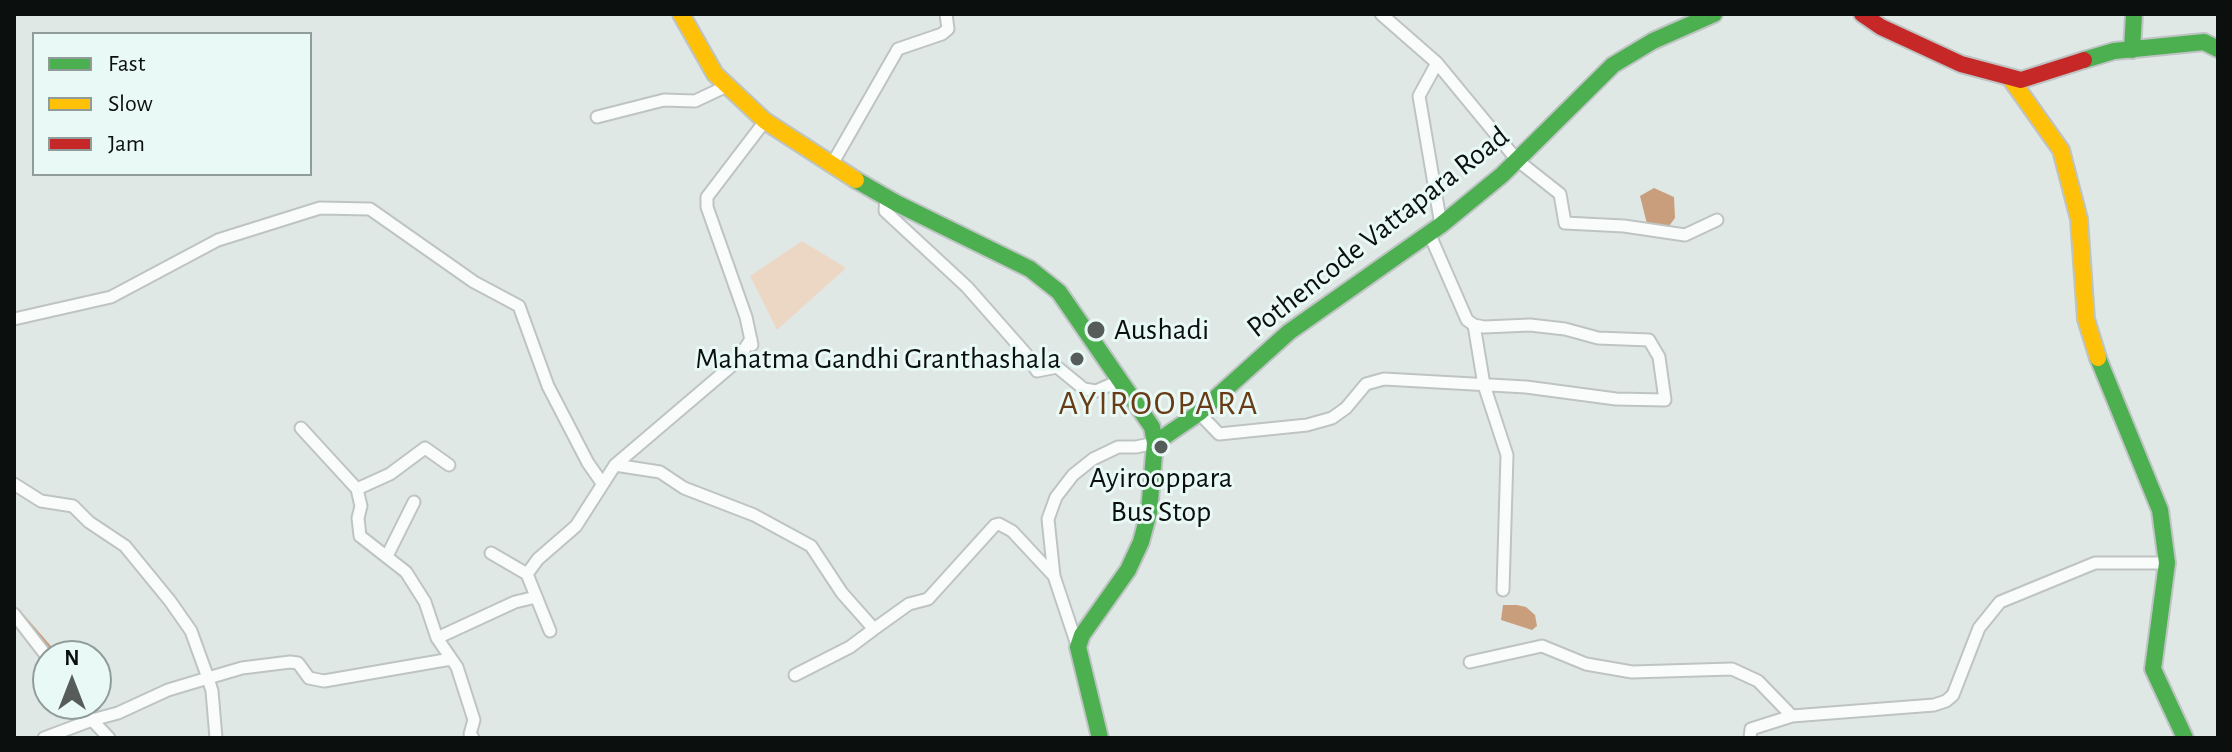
<!DOCTYPE html>
<html>
<head>
<meta charset="utf-8">
<style>
  body { margin:0 }
  #map { position:relative; width:2232px; height:752px; overflow:hidden; background:#e0e8e6; font-family:"Alegreya Sans",sans-serif }
  canvas { display:block }
  .frame { position:absolute; inset:0; border:16px solid #0b100f; pointer-events:none }
  .legend { position:absolute; left:32px; top:32px; width:280px; height:144px; box-sizing:border-box; background:#e9f9f6; border:2px solid #909c9a; margin:0; padding:10px 14px; list-style:none; font-size:24px; color:#0b100f }
  .legend li { display:flex; align-items:center; gap:16px; height:40px }
  .legend b { width:40px; border:2px solid #909c9a }
  .north { position:absolute; left:32px; top:640px; width:80px; height:80px; box-sizing:border-box; background:#e9f9f6; border:2px solid #909c9a; border-radius:50%; rotate:0deg; font-size:22px; font-weight:700; line-height:32px; text-align:center; color:#0b100f }
  .north::after { content:''; display:block; margin:auto; width:28px; height:36px; background:#565c5a; clip-path:polygon(50% 0,100% 100%,50% 72%,0 100%) }
</style>
</head>
<body>
<div id="map">
<canvas width="2232" height="752"></canvas>
<div class="frame"></div>
<ul class="legend">
<li><b style="height:10px;background:#4caf50"></b>Fast</li>
<li><b style="height:10px;background:#ffc107"></b>Slow</li>
<li><b style="height:10px;background:#c62828"></b>Jam</li>
</ul>
<div class="north">N</div>
</div>
<script>
const ctx = document.querySelector('canvas').getContext('2d');
ctx.lineJoin = 'round';
function fill(path, color) { ctx.fillStyle = color; ctx.fill(path, 'evenodd'); }
const toPath = rows => new Path2D(rows.map(r => 'M' + r).join(''));
function trace(path, color, width, dash) { ctx.strokeStyle = color; ctx.lineWidth = width; ctx.lineCap = dash ? 'butt' : 'round'; ctx.setLineDash(dash || []); ctx.stroke(path); }
function drawText(font, color, halo, rows, align = 'center') {
  ctx.font = font + ' "Alegreya Sans",sans-serif'; ctx.lineWidth = 6; ctx.setLineDash([]); ctx.textBaseline = 'middle'; ctx.strokeStyle = halo; ctx.fillStyle = color; for (const [text, x, y, turn = 0] of rows) {
    ctx.save(); ctx.translate(x, y); ctx.rotate((+turn || 0) * Math.PI / 180); ctx.textAlign = isNaN(turn) ? turn : align; if (halo) ctx.strokeText(text, 0, 0); ctx.fillText(text, 0, 0); ctx.restore();
  }
}
fill(toPath([
  [802,241,846,268,777,330,750,276]
]), '#ecd7c4');
fill(toPath([
  [1654,188,1674,197,1675,218,1660,238,1648,228,1640,196],
  [1503,605,1517,605,1526,607,1535,615,1537,626,1532,630,1501,620]
]), '#c89e7d');
trace(toPath([
  [22,615,49,646,50,653],
  [92,704,99,714]
]), '#c89e7d', 3);
const street = toPath([
  [1381,14,1437,63,1517,160,1560,194,1565,223,1624,226,1685,235,1717,220],
  [1437,63,1419,96,1441,225],
  [597,117,664,100,695,101,727,86],
  [831,166,898,49,942,34,948,29,946,14],
  [886,197,885,211,967,287,1026,354,1037,371,1057,367,1084,389,1096,391,1119,381],
  [14,319,111,297,218,240,320,208,370,209,474,282,519,306,548,386,588,463,602,483],
  [1474,325,1484,385,1507,455,1503,590],
  [752,345,746,317,707,207,707,197,765,121],
  [1199,413,1219,434,1307,425,1332,418,1346,408,1366,384,1384,379,1526,387,1616,399,1665,400,1659,357,1649,340,1598,338,1565,329,1530,325,1484,327,1474,325,1467,320,1429,233],
  [301,428,357,489,361,506,358,518,360,536,406,572,425,602,437,638,515,602,536,597],
  [615,465,660,472,684,488,754,515,811,546,842,593,874,629,850,647,795,675],
  [14,484,41,501,73,506,89,522,125,546,170,601,191,631,208,678,168,690,118,713,92,720,109,738],
  [357,489,390,474,425,448,449,465],
  [491,553,527,574,538,559,576,526,615,465,736,362,751,339],
  [387,556,414,502],
  [527,574,550,631],
  [1054,576,1048,519,1056,497,1073,475,1093,459,1118,447,1136,447,1155,443],
  [14,614,48,658],
  [874,629,909,604,928,599,995,525,999,524,1012,531,1054,576,1078,648],
  [437,638,457,667,474,720,470,734,473,738],
  [1470,662,1542,646,1586,664,1632,672,1732,669,1758,681,1792,716],
  [44,738,92,720,80,704],
  [216,738,212,691,208,678,242,668,290,662,298,663,309,678,324,681,451,659],
  [1750,738,1751,729,1792,716,1934,705,1946,701,1953,695,1979,628,2000,602,2095,563,2167,563]
]);
const fast = toPath([
  [2132,50,2134,14],
  [2084,60,2114,51,2204,42,2218,49],
  [856,180,896,203,1030,269,1059,292,1152,427,1155,443,1149,512,1141,542,1128,570,1082,635,1078,647,1100,738],
  [2098,358,2160,510,2167,563,2153,669,2185,738],
  [1155,443,1199,413,1289,332,1441,225,1502,175,1613,65,1653,41,1714,14]
]);
const slow = toPath([
  [681,14,715,74,765,121,856,180],
  [2010,78,2061,150,2079,219,2086,319,2098,358]
]);
const jam = toPath([
  [1862,14,1881,27,1961,64,2021,80,2084,60]
]);
trace(street, '#bec4c3', 15);
trace(fast, '#bec4c3', 20);
trace(slow, '#bec4c3', 20);
trace(jam, '#bec4c3', 20);
trace(street, '#fafcfb', 11);
trace(fast, '#4caf50', 16);
trace(slow, '#ffc107', 16);
trace(jam, '#c62828', 16);
for (const [x, y, r, color] of [
  [1096,330,10,"#565c5a"],
  [1077,359,8,"#565c5a"],
  [1161,447,8,"#565c5a"]
]) { const dot = new Path2D(); dot.arc(x, y, r, 0, 2 * Math.PI); ctx.fillStyle = color; ctx.fill(dot); trace(dot, '#e9f9f6', 3); }
drawText('30px', '#0b100f', '#e9f9f6', [
  ["Pothencode Vattapara Road",1378,232,-38]
]);
drawText('30px', '#0b100f', '#e9f9f6', [
  ["Aushadi",1114,330],
  ["Mahatma Gandhi Granthashala",1061,359,"right"],
  ["Ayirooppara",1161,478,"center"],
  ["Bus Stop",1161,512,"center"]
], 'left');
ctx.letterSpacing = '2px';
drawText('34px', '#683c16', '#e9f9f6', [
  ["AYIROOPARA",1159,404]
]);
ctx.letterSpacing = '0px';
</script>
</body>
</html>
